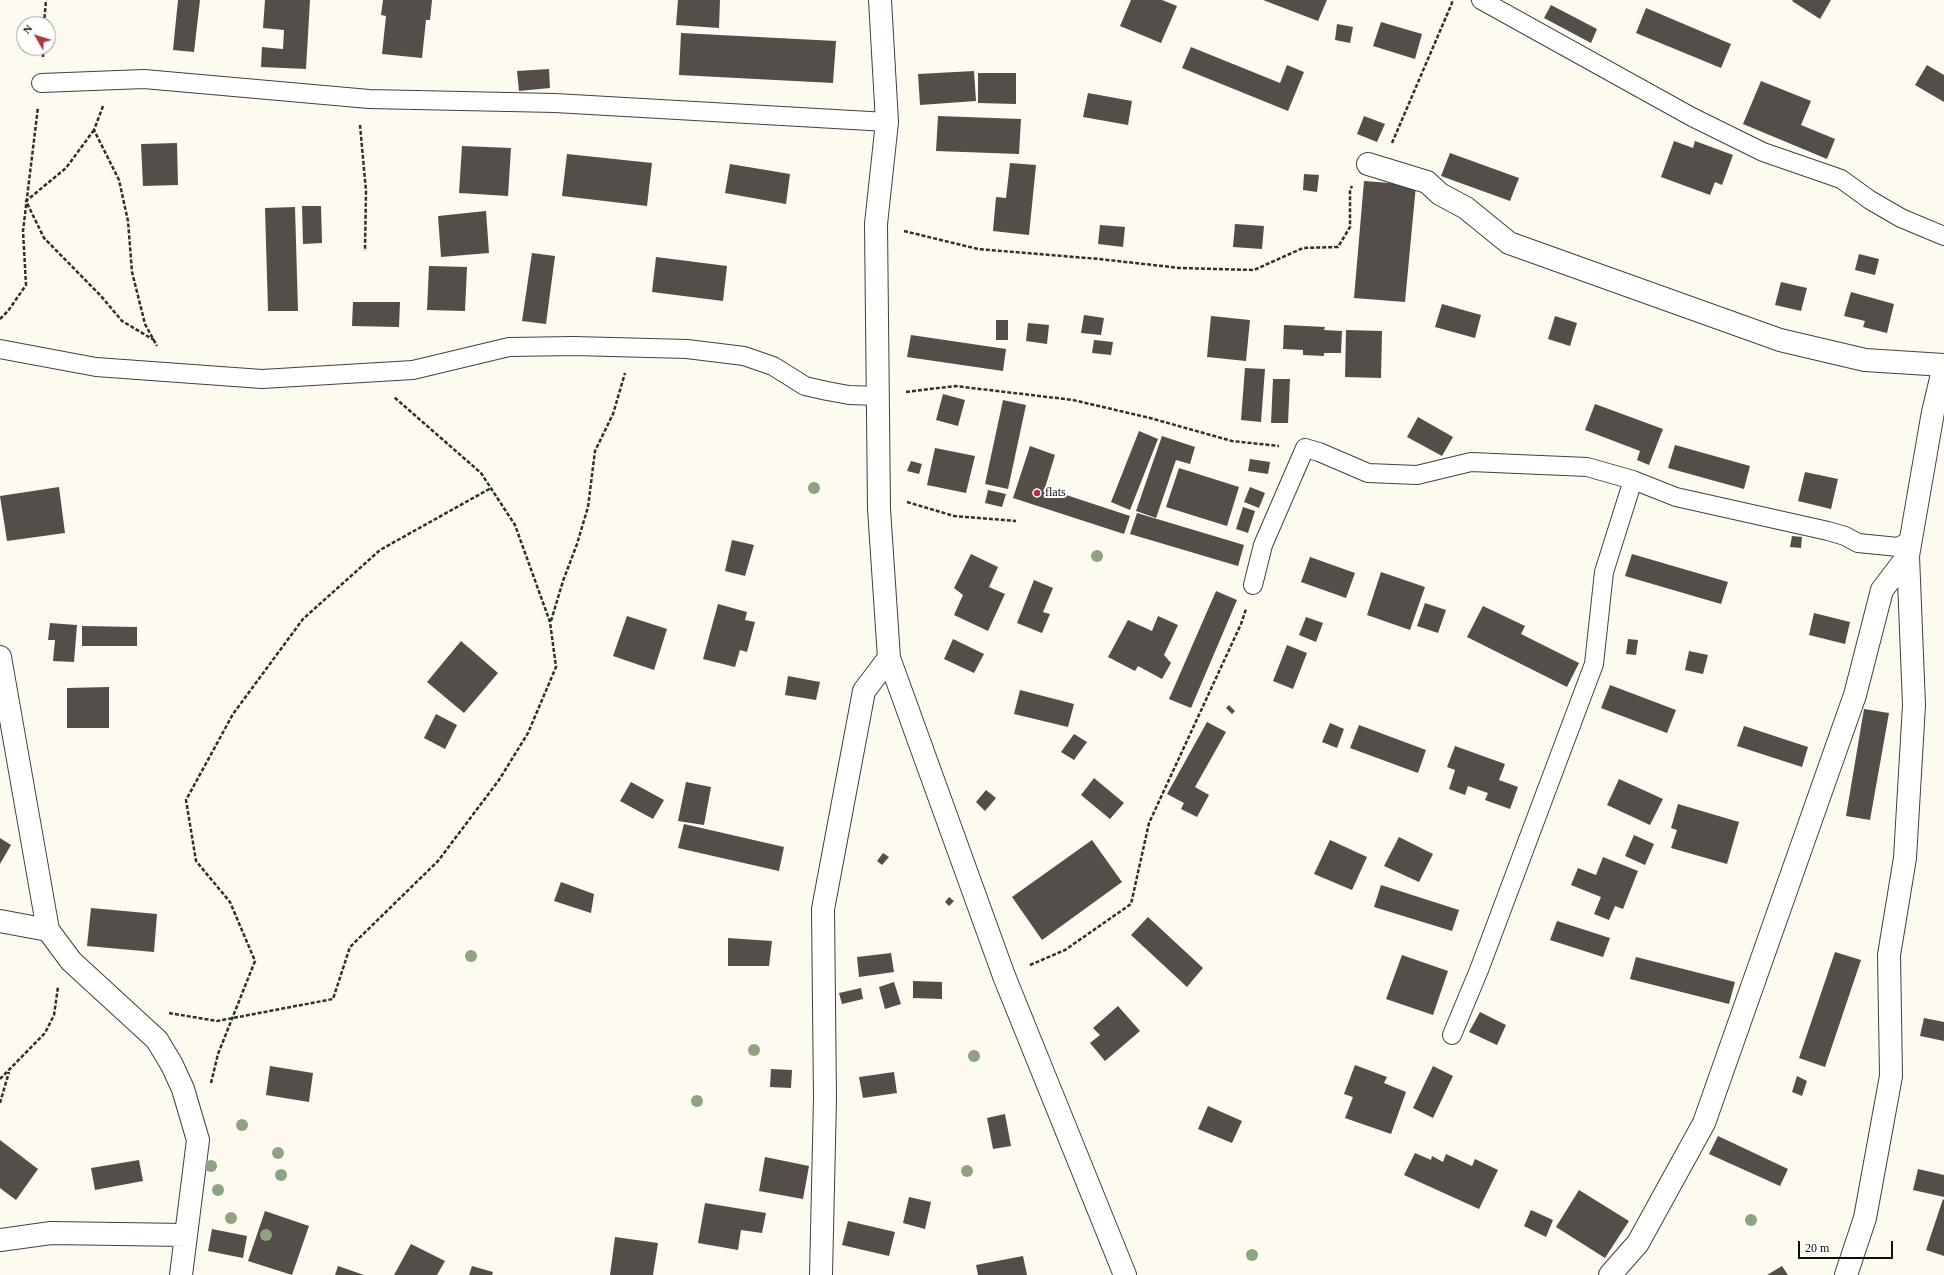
<!DOCTYPE html>
<html>
<head>
<meta charset="utf-8">
<style>
  body { margin:0 }
  #map { position:relative; width:1944px; height:1275px; overflow:hidden; background:#fdfaef; font-family:"Times New Roman",serif }
  canvas { display:block }
  .north { position:absolute; left:16px; top:16px; width:40px; height:40px; box-sizing:border-box; background:#fff; border:1px solid #9e9e9e; border-radius:50%; rotate:309deg; font-size:11px; font-weight:700; line-height:16px; text-align:center; color:#0d0d0d }
  .north::after { content:''; display:block; margin:auto; width:14px; height:18px; background:#ab3740; clip-path:polygon(50% 0,100% 100%,50% 72%,0 100%) }
  .scale { position:absolute; left:1798px; top:1241px; width:95px; height:18px; box-sizing:border-box; border:2px solid #0d0d0d; border-top:0; padding-left:5px; font-size:12px; line-height:14px; white-space:nowrap; color:#0d0d0d; -webkit-text-stroke:3px #fff; paint-order:stroke }
</style>
</head>
<body>
<div id="map">
<canvas width="1944" height="1275"></canvas>
<div class="north">N</div>
<div class="scale">20 m</div>
</div>
<script>
const ctx = document.querySelector('canvas').getContext('2d');
ctx.lineJoin = 'round';
function fill(path, color) { ctx.fillStyle = color; ctx.fill(path, 'evenodd'); }
const toPath = rows => new Path2D(rows.map(r => 'M' + r).join(''));
function trace(path, color, width, dash) { ctx.strokeStyle = color; ctx.lineWidth = width; ctx.lineCap = dash ? 'butt' : 'round'; ctx.setLineDash(dash || []); ctx.stroke(path); }
function drawText(font, color, halo, rows, align = 'center') {
  ctx.font = font + ' "Times New Roman",serif'; ctx.lineWidth = 4; ctx.setLineDash([]); ctx.textBaseline = 'middle'; ctx.strokeStyle = halo; ctx.fillStyle = color; for (const [text, x, y, turn = 0] of rows) {
    ctx.save(); ctx.translate(x, y); ctx.rotate((+turn || 0) * Math.PI / 180); ctx.textAlign = isNaN(turn) ? turn : align; if (halo) ctx.strokeText(text, 0, 0); ctx.fillText(text, 0, 0); ctx.restore();
  }
}
fill(toPath([
  [178,0,200,0,194,52,173,50],
  [265,0,310,0,306,69,261,67,262,47,283,49,284,30,263,28],
  [383,0,432,0,430,20,426,20,422,58,382,54,386,16,381,15],
  [678,0,720,0,719,28,676,25],
  [1131,0,1162,0,1177,6,1161,43,1120,26],
  [1263,0,1327,0,1318,21],
  [1793,0,1831,0,1820,19,1792,1],
  [1551,5,1597,29,1591,43,1544,18],
  [1646,8,1731,44,1721,68,1636,33],
  [1381,22,1422,34,1415,59,1373,46],
  [1337,24,1353,27,1350,43,1335,40],
  [681,33,836,41,833,83,679,75],
  [1191,47,1280,83,1287,65,1304,72,1288,111,1182,68],
  [1927,65,1944,75,1944,102,1915,85],
  [549,69,550,88,519,91,517,71],
  [974,71,976,101,920,105,918,74],
  [978,73,1016,73,1016,104,978,103],
  [1761,81,1811,101,1801,125,1835,139,1827,159,1743,124],
  [1088,93,1132,101,1128,125,1083,117],
  [938,116,1021,119,1019,154,936,151],
  [1364,116,1385,124,1377,142,1357,134],
  [1674,141,1693,148,1695,141,1733,155,1722,185,1715,182,1710,195,1661,177],
  [177,143,178,185,143,186,141,144],
  [462,146,511,148,508,196,459,193],
  [1450,153,1519,178,1510,201,1441,176],
  [567,154,652,163,647,206,562,196],
  [1010,163,1036,165,1029,235,993,231,996,197,1006,198],
  [730,164,790,174,786,204,725,193],
  [1304,174,1319,175,1317,192,1303,190],
  [1364,181,1416,185,1405,302,1354,298],
  [302,206,321,206,322,243,303,244],
  [295,207,298,311,268,311,265,208],
  [486,211,489,253,441,257,438,216],
  [1235,224,1264,226,1262,249,1233,247],
  [1100,225,1125,227,1123,247,1098,244],
  [532,253,555,256,546,324,522,321],
  [1859,254,1879,259,1875,275,1855,270],
  [656,257,727,266,723,301,652,292],
  [429,266,467,267,465,311,427,310],
  [1781,282,1807,288,1801,311,1775,305],
  [1851,292,1894,304,1887,333,1863,327,1865,321,1844,316],
  [353,302,400,302,399,327,352,326],
  [1442,304,1481,315,1475,338,1435,327],
  [1084,315,1104,318,1101,335,1081,333],
  [1211,316,1250,320,1246,361,1207,357],
  [1555,316,1577,323,1570,346,1548,339],
  [996,320,1008,320,1008,340,996,340],
  [1028,323,1049,325,1047,344,1026,341],
  [1284,325,1325,327,1324,330,1342,331,1341,353,1324,353,1324,356,1303,355,1303,350,1283,349],
  [1346,330,1382,331,1381,378,1345,377],
  [911,335,1006,349,1003,371,907,357],
  [1094,340,1113,342,1111,355,1092,353],
  [1245,368,1265,369,1261,422,1241,420],
  [1273,379,1290,379,1288,423,1271,423],
  [943,394,965,400,958,426,936,420],
  [1003,400,1026,405,1008,489,985,484],
  [1595,404,1663,429,1649,465,1637,460,1640,451,1585,430],
  [1418,417,1453,437,1442,456,1407,437],
  [1139,431,1158,439,1130,510,1111,502],
  [1162,436,1195,447,1190,464,1176,460,1156,518,1136,511],
  [1675,445,1750,466,1744,489,1668,468],
  [1030,446,1055,455,1045,488,1130,516,1124,534,1013,498],
  [935,448,975,456,966,493,927,485],
  [1250,459,1270,462,1268,474,1248,471],
  [911,461,922,464,919,474,907,471],
  [1179,468,1239,487,1227,526,1166,507],
  [1805,472,1838,479,1831,509,1798,501],
  [59,487,65,533,7,541,0,496],
  [1250,487,1265,493,1259,508,1244,502],
  [988,490,1006,494,1002,507,985,503],
  [1243,507,1255,511,1248,533,1236,529],
  [1137,513,1244,545,1238,566,1130,534],
  [1792,536,1802,537,1801,548,1790,547],
  [732,540,754,545,745,576,725,571],
  [971,554,998,567,989,587,1005,594,988,631,954,615,963,595,954,588],
  [1632,554,1728,582,1721,604,1625,576],
  [1310,557,1355,573,1346,598,1301,582],
  [1381,572,1425,587,1410,630,1367,615],
  [1034,580,1053,588,1043,612,1050,614,1042,633,1017,623],
  [1216,591,1237,600,1191,708,1169,699],
  [1425,603,1446,610,1438,633,1417,626],
  [718,604,747,612,745,620,755,622,747,652,740,650,735,667,703,659],
  [1483,606,1525,626,1521,634,1579,663,1567,687,1467,637],
  [1814,613,1850,622,1845,644,1809,635],
  [627,616,667,629,654,670,613,656],
  [1158,616,1178,625,1164,655,1171,663,1162,679,1138,666,1135,671,1108,657,1128,620,1152,631],
  [1306,617,1323,623,1316,642,1299,635],
  [50,623,77,625,74,662,53,661,55,640,48,640],
  [82,626,137,627,137,646,82,646],
  [953,639,984,654,974,673,944,659],
  [1628,639,1638,640,1636,655,1626,654],
  [461,641,498,673,464,713,427,682],
  [1287,645,1307,653,1293,689,1273,681],
  [1689,651,1708,655,1703,674,1685,670],
  [788,676,820,682,816,700,785,695],
  [1610,685,1676,710,1667,733,1601,708],
  [109,687,109,728,67,728,67,688],
  [1020,690,1074,704,1068,727,1014,714],
  [1229,705,1235,711,1232,714,1226,708],
  [1864,709,1889,713,1870,820,1846,816],
  [436,714,457,725,445,749,424,738],
  [1207,722,1226,732,1195,787,1209,795,1197,817,1181,809,1184,803,1167,794],
  [1330,723,1344,729,1337,748,1322,742],
  [1359,725,1426,750,1418,773,1350,748],
  [1744,726,1808,747,1802,767,1737,746],
  [1074,734,1087,742,1074,760,1061,752],
  [1455,746,1505,764,1499,780,1518,787,1510,809,1485,800,1488,793,1468,786,1465,795,1449,789,1455,770,1447,767],
  [1094,778,1124,803,1110,819,1081,795],
  [1619,779,1663,799,1650,825,1607,805],
  [631,782,664,800,653,819,620,801],
  [686,782,711,787,704,825,678,821],
  [986,790,996,798,985,811,976,802],
  [1678,804,1739,822,1727,864,1671,848,1677,830,1671,828],
  [684,824,784,847,779,871,678,848],
  [1634,835,1654,844,1645,865,1625,856],
  [1399,837,1433,854,1419,882,1384,866],
  [0,838,11,845,0,864],
  [1092,840,1122,882,1042,940,1012,897],
  [1330,840,1367,857,1352,890,1314,874],
  [883,853,889,857,882,865,877,861],
  [1603,857,1638,871,1623,909,1615,906,1609,920,1594,914,1601,897,1571,885,1578,868,1596,875],
  [561,882,594,894,591,913,554,901],
  [1381,885,1459,910,1452,931,1374,907],
  [949,897,954,901,949,906,945,902],
  [91,908,157,914,154,952,87,946],
  [1148,917,1203,968,1187,987,1131,935],
  [1557,921,1610,938,1603,957,1550,940],
  [728,938,772,941,769,966,728,966],
  [1835,952,1861,960,1825,1067,1799,1058],
  [891,953,894,972,859,977,857,957],
  [1402,955,1448,971,1433,1015,1386,999],
  [1636,957,1735,982,1729,1004,1630,979],
  [913,981,942,982,942,999,913,998],
  [894,982,901,1004,885,1009,879,987],
  [861,988,863,999,842,1004,839,993],
  [1118,1006,1140,1031,1105,1061,1090,1043,1100,1035,1093,1028],
  [1480,1012,1506,1025,1497,1045,1469,1032],
  [1924,1018,1944,1022,1944,1041,1920,1036],
  [1355,1065,1387,1077,1384,1083,1406,1092,1391,1134,1345,1118,1353,1097,1344,1094],
  [270,1066,313,1073,309,1102,266,1095],
  [1433,1066,1453,1076,1433,1118,1413,1108],
  [771,1069,792,1070,791,1088,770,1087],
  [894,1072,897,1093,863,1098,859,1077],
  [1797,1076,1807,1081,1802,1096,1792,1092],
  [1208,1106,1242,1121,1232,1143,1198,1129],
  [1005,1114,1011,1146,993,1149,987,1118],
  [1718,1136,1788,1169,1780,1186,1709,1154],
  [0,1140,38,1169,16,1200,0,1188],
  [1415,1153,1431,1160,1432,1156,1443,1162,1446,1154,1472,1166,1475,1159,1498,1170,1479,1209,1404,1175],
  [765,1157,809,1166,803,1199,759,1191],
  [139,1160,143,1181,95,1190,91,1168],
  [1918,1169,1944,1175,1944,1197,1913,1190],
  [1579,1190,1629,1221,1605,1258,1556,1227],
  [909,1197,931,1202,925,1229,903,1223],
  [1943,1199,1944,1200,1944,1256,1926,1250],
  [705,1203,766,1213,762,1233,741,1230,738,1250,698,1243],
  [1531,1210,1553,1220,1546,1237,1524,1226],
  [265,1211,309,1226,292,1275,248,1261],
  [848,1221,895,1232,889,1256,842,1245],
  [212,1229,247,1236,243,1258,208,1251],
  [615,1237,658,1243,653,1275,610,1275],
  [411,1244,445,1261,437,1275,394,1275],
  [1023,1256,1027,1275,978,1275,976,1265],
  [338,1266,364,1275,335,1275],
  [472,1266,493,1272,492,1275,469,1275],
  [1782,1266,1788,1275,1767,1275]
]), '#544e4a');
const service = toPath([
  [1481,0,1692,117,1763,152,1841,179,1870,200,1901,218,1944,236],
  [41,83,144,79,369,99,555,103,887,122],
  [0,349,96,367,262,379,413,370,509,347,574,346,687,349,744,356,773,366,805,386,827,391,849,395,878,396],
  [1253,585,1263,545,1305,448,1319,452,1368,473,1417,475,1471,462,1587,467,1633,480,1676,497,1828,531,1845,536,1858,543,1898,547,1911,540],
  [1452,1035,1479,970,1594,664,1604,572,1633,480]
]);
const minor = toPath([
  [880,0,887,122,876,224,879,509,889,658,1004,976,1125,1275],
  [1368,164,1427,182,1440,194,1466,208,1509,243,1780,340,1865,360,1944,365],
  [0,657,48,930],
  [0,921,48,930,71,961,157,1040,172,1065,183,1089,198,1140,181,1275],
  [0,1240,51,1233,185,1235],
  [821,1275,825,1098,823,909,864,691,889,658],
  [1610,1275,1638,1243,1704,1123,1855,695,1882,590,1908,556],
  [1846,1275,1865,1218,1891,1076,1889,955,1905,858,1914,705,1908,556,1933,412,1944,366]
]);
trace(service, '#404040', 20);
trace(minor, '#404040', 24);
trace(toPath([
  [44,24,46,0],
  [43,57,43,48],
  [103,106,94,130,119,180,128,221,132,272,145,324,157,346],
  [360,125,366,191,365,251],
  [94,130,66,168,26,201,44,238,101,296,122,321,154,340],
  [1392,143,1452,3,1452,0],
  [904,231,978,249,1099,259,1180,268,1254,270,1303,248,1338,247,1350,227,1350,190,1352,186],
  [0,319,8,311,26,285,23,231,38,107],
  [906,392,955,386,1073,400,1150,418,1232,441,1279,446],
  [907,502,954,516,1016,521],
  [551,621,563,581,577,544,588,507,595,451,613,414,625,373],
  [1030,965,1065,950,1131,904,1149,823,1241,624,1246,609],
  [169,1013,217,1021,333,999,350,947,438,861,499,780,528,733,556,667,550,622,515,525,481,473,394,397],
  [0,1079,45,1033,54,1015,58,987],
  [211,1083,218,1054,255,961,230,902,196,861,186,800,233,714,303,619,380,550,491,488],
  [0,1103,9,1072]
]), '#2f2f2f', 2.5, [4, 2]);
trace(service, '#fff', 18);
trace(minor, '#fff', 22);
ctx.fillStyle = '#8ea380';
for (const [x, y] of [
  [814,488],
  [1097,556],
  [471,956],
  [754,1050],
  [974,1056],
  [697,1101],
  [242,1125],
  [278,1153],
  [211,1166],
  [967,1171],
  [281,1175],
  [218,1190],
  [231,1218],
  [1751,1220],
  [266,1235],
  [1252,1255]
]) { ctx.beginPath(); ctx.arc(x, y, 6, 0, 2 * Math.PI); ctx.fill(); }
for (const [x, y, r, color] of [
  [1037,493,4,"#ab3740"]
]) { const dot = new Path2D(); dot.arc(x, y, r, 0, 2 * Math.PI); ctx.fillStyle = color; ctx.fill(dot); trace(dot, '#fff', 1.5); }
drawText('12px', '#0d0d0d', '#fff', [
  ["flats",1045,493]
], 'left');
</script>
</body>
</html>
